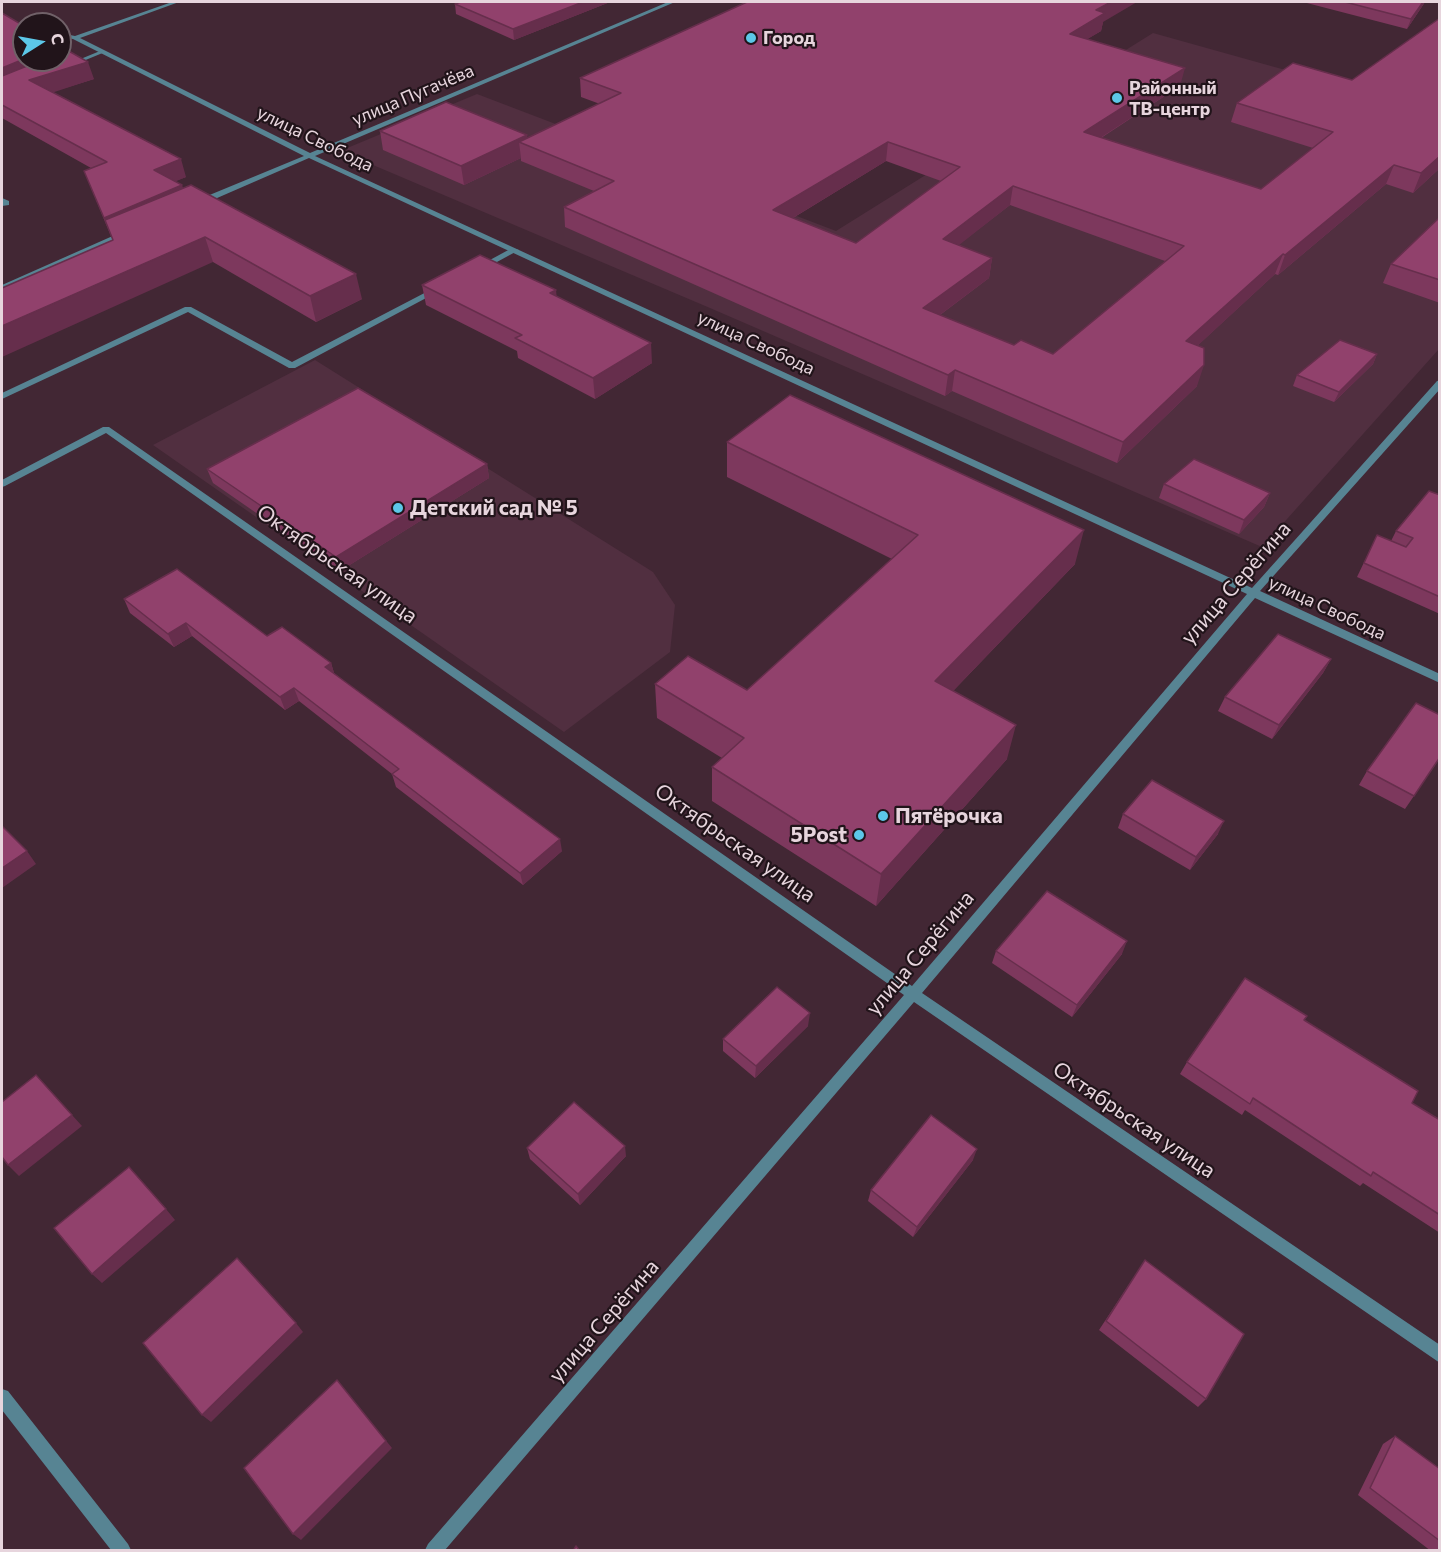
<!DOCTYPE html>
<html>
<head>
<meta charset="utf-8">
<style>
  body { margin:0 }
  #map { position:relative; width:1441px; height:1552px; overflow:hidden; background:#422734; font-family:Commissioner,sans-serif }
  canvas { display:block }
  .frame { position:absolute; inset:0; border:3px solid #e7d5dd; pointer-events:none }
  .north { position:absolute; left:12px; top:12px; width:60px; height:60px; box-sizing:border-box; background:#21141a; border:2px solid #706168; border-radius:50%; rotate:79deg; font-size:16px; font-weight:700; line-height:24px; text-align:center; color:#e7d5dd }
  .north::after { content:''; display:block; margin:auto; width:21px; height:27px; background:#5cc7e8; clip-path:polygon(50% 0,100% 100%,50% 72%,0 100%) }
</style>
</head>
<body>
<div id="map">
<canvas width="1441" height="1552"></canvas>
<div class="frame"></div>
<div class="north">С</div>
</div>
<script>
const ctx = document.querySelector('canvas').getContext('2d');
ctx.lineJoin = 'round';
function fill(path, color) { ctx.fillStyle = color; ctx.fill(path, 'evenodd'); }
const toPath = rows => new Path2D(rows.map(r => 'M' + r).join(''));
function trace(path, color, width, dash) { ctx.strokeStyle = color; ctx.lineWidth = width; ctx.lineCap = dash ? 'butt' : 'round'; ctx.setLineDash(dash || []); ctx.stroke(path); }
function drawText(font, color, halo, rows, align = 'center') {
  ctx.font = font + ' Commissioner,sans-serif'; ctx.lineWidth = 4.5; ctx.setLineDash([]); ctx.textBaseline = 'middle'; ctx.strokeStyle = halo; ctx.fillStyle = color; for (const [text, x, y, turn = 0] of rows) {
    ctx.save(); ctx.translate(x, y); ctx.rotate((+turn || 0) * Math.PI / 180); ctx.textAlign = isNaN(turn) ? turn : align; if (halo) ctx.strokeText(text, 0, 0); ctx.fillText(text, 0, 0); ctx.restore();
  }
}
fill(toPath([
  [1153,33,1439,113,1439,349,1262,547,710,308,340,151,477,94,836,231],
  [315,360,653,572,675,605,670,652,564,732,153,445]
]), '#512f40');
fill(toPath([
  [100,51,105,52,71,66,66,65,100,51],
  [2,198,9,201,9,205,2,206,2,198],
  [512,248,519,250,484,269,477,267,512,248],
  [436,287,443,289,295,368,289,368,188,312,2,399,2,393,185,307,191,307,292,362,436,287]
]), '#578493');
fill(toPath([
  [172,2,179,2,80,38,310,153,668,2,675,2,315,156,1252,588,1437,381,1440,380,1440,389,1260,591,1440,674,1440,683,1255,598,922,993,1440,1345,1440,1363,914,1002,445,1550,425,1550,428,1544,904,995,106,433,5,486,2,487,2,480,103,427,109,427,912,986,1247,594,309,158,201,205,195,205,195,201,304,156,73,39,60,37,60,33,75,36,172,2],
  [124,231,131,233,2,290,2,285,124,231],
  [2,1389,8,1391,128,1544,131,1550,111,1550,2,1410,2,1389]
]), '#578493');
fill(toPath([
  [610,2,514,40,456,14,455,4],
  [1303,2,1425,2,1407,29],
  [2,13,60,60,60,49,62,53,94,79,52,92,186,177,175,181,183,188,362,299,316,322,213,262,113,241,84,171,91,168,2,118],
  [1103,22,1101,31,1087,39,1180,86,1101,138,1261,189,1313,148,1231,122,1237,103,1293,63,1440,168,1413,193,1386,184,1278,275,1275,274,1198,345,1197,386,1117,463,952,391,945,396,565,227,564,207,594,191,521,161,521,158,464,185,383,150,380,131,527,135,527,138,600,104,581,97,580,78],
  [886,161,941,181,856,243,793,218],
  [1010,205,1165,261,1053,354,1014,345,940,315,989,278,992,258,958,245],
  [1440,217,1440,303,1383,283,1391,264],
  [422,285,557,297,652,363,595,399,518,358,517,351,426,305],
  [1377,354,1373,364,1334,402,1293,386,1297,375],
  [727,442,1075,564,953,691,1007,759,876,906,712,801,712,767,722,758,657,718,655,684,747,690,892,559,727,477],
  [487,464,489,478,340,571,213,483,207,469],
  [1164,484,1270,493,1264,507,1239,534,1159,498],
  [1440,495,1440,614,1357,577,1377,535,1391,541,1396,531],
  [124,599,267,636,331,663,334,673,562,851,523,885,396,787,392,774,299,701,285,710,192,636,174,647,130,613],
  [1331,659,1323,673,1272,739,1218,711,1225,697],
  [1440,758,1405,809,1359,785,1367,771],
  [1123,814,1218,834,1190,870,1118,828],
  [996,951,1122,954,1072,1017,992,963],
  [1304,1020,1412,1103,1440,1120,1440,1233,1363,1183,1360,1186,1245,1110,1242,1115,1180,1074,1187,1062],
  [808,1026,755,1078,723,1051,723,1039],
  [527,1148,626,1156,580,1205,530,1159],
  [973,1160,913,1237,868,1201,871,1190],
  [1145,1260,1206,1399,1198,1407,1099,1330],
  [1395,1436,1440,1469,1440,1551,1431,1551,1358,1495,1383,1444]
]), '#7d385d');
fill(toPath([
  [583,2,610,2,514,40,513,29],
  [1111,2,1137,2,1103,22,1101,31,1066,52,1070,34,1096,10],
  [1423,2,1425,2,1407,29,1411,19],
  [60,49,65,62,2,88,2,68,24,59,24,60,60,60],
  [88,62,94,79,36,98,29,80],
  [1185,68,1180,86,1080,151,1084,132],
  [527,135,528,146,519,142,521,158,464,185,461,166],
  [888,142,886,161,773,230,773,210],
  [1440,156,1440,168,1413,193,1421,173],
  [181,159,186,177,160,188,154,170],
  [1394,165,1386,184,1278,275,1285,255],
  [182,185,188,203,105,220,111,236,104,218],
  [1013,186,1010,205,940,260,943,239],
  [205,237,213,262,2,357,2,326],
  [1283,254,1275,274,1180,362,1186,341],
  [992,258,989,278,921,329,923,308],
  [356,274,362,299,316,322,310,296],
  [556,290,558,310,550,293],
  [651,343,652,363,595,399,593,378],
  [1377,354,1373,364,1334,402,1339,392],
  [1204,365,1197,386,1117,463,1123,442],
  [955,370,952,391,945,396,948,375],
  [487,464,489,478,340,571,336,557],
  [1270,493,1264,507,1239,534,1244,520],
  [1084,530,1075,564,929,716,935,681],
  [186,623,192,636,174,647,168,634],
  [1331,659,1323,673,1272,739,1279,725],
  [331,663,335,676,325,667],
  [294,688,299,701,285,710,280,697],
  [1016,725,1007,759,876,906,881,874],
  [1224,821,1218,834,1190,870,1196,857],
  [560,839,562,851,523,885,520,873],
  [27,851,36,864,2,888,2,868],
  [1127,941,1122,954,1072,1017,1077,1005],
  [810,1013,808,1026,755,1078,756,1066],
  [72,1115,82,1126,19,1176,8,1165],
  [625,1146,626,1156,580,1205,578,1194],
  [977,1149,973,1160,913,1237,917,1227],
  [166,1209,175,1220,102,1283,92,1274],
  [296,1323,303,1332,211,1422,202,1415],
  [337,1380,392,1448,301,1540,293,1534]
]), '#662e4c');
const building = toPath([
  [461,2,583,2,513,29,455,4,461,2],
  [747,2,1111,2,1096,10,1105,13,1070,34,1185,68,1084,132,1261,189,1333,132,1237,103,1293,63,1352,80,1440,18,1440,156,1421,173,1394,165,1285,255,1283,254,1186,341,1204,348,1204,365,1123,442,955,370,948,375,564,207,614,181,519,142,621,93,580,78,747,2],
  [888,142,960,167,856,243,773,210,888,142],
  [1013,186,1184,246,1053,354,1021,340,1014,345,923,308,992,258,943,239,1013,186],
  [1345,2,1423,2,1411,19,1345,2],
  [2,13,24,26,24,59,2,68,2,13],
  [67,50,88,62,29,80,181,159,154,170,182,185,104,218,84,171,107,162,2,105,2,76,42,60,60,60,60,53,67,50],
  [446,102,527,135,461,166,380,131,446,102],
  [191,185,356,274,310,296,205,237,2,326,2,288,113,240,105,220,191,185],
  [1440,217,1440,280,1391,264,1440,217],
  [480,255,556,290,550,293,651,343,593,378,515,338,522,335,422,285,480,255],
  [1340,340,1377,354,1339,392,1297,375,1340,340],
  [358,388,487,464,336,557,207,469,358,388],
  [790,395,1084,530,935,681,1016,725,881,874,712,767,744,738,655,684,688,656,747,690,918,535,727,442,790,395],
  [1194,459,1270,493,1244,520,1164,484,1194,459],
  [1429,491,1440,495,1440,597,1364,563,1377,535,1406,547,1413,538,1396,531,1429,491],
  [177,569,267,636,282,627,331,663,325,667,560,839,520,873,392,774,399,769,294,688,280,697,186,623,168,634,124,599,177,569],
  [1278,634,1331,659,1279,725,1225,697,1278,634],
  [1416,703,1440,715,1440,757,1414,796,1367,771,1416,703],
  [1152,780,1224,821,1196,857,1123,814,1152,780],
  [2,826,27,851,2,868,2,826],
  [1047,891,1127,941,1077,1005,996,951,1047,891],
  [1245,978,1307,1016,1304,1020,1418,1091,1412,1103,1440,1120,1440,1215,1373,1172,1371,1176,1253,1098,1250,1104,1187,1062,1245,978],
  [777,987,810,1013,756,1066,723,1039,777,987],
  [36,1075,72,1115,8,1165,2,1157,2,1102,36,1075],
  [574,1102,625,1146,578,1194,527,1148,574,1102],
  [931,1115,977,1149,917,1227,871,1190,931,1115],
  [129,1167,166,1209,92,1274,54,1228,129,1167],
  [237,1258,296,1323,202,1415,143,1343,237,1258],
  [1145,1260,1244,1334,1206,1399,1106,1321,1145,1260],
  [337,1380,386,1441,293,1534,244,1468,337,1380],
  [1395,1436,1440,1469,1440,1541,1370,1488,1395,1436],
  [576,1546,580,1551,573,1551,576,1546]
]);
fill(building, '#91416c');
trace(building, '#662e4c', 1.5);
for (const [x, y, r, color] of [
  [751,38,6,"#5cc7e8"],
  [1117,98,6,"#5cc7e8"],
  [398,508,6,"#5cc7e8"],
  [883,816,6,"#5cc7e8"],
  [859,835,6,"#5cc7e8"]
]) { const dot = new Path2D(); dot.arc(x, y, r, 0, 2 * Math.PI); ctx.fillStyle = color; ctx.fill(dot); trace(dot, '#21141a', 2); }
drawText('bold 18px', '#e7d5dd', '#21141a', [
  ["Город",763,38],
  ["Районный",1129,88],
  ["ТВ-центр",1129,109]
], 'left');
drawText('18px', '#e7d5dd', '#21141a', [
  ["улица Пугачёва",413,95,-23],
  ["улица Свобода",315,139,26],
  ["улица Свобода",756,343,25],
  ["улица Свобода",1327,608,25]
]);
drawText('bold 21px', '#e7d5dd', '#21141a', [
  ["Детский сад № 5",410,508],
  ["Пятёрочка",895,816],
  ["5Post",847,835,"right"]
], 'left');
drawText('21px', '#e7d5dd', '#21141a', [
  ["Октябрьская улица",337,564,35],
  ["улица Серёгина",1236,583,-49],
  ["Октябрьская улица",735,843,35],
  ["улица Серёгина",920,953,-50],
  ["Октябрьская улица",1134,1120,34],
  ["улица Серёгина",604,1321,-49]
]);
</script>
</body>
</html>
